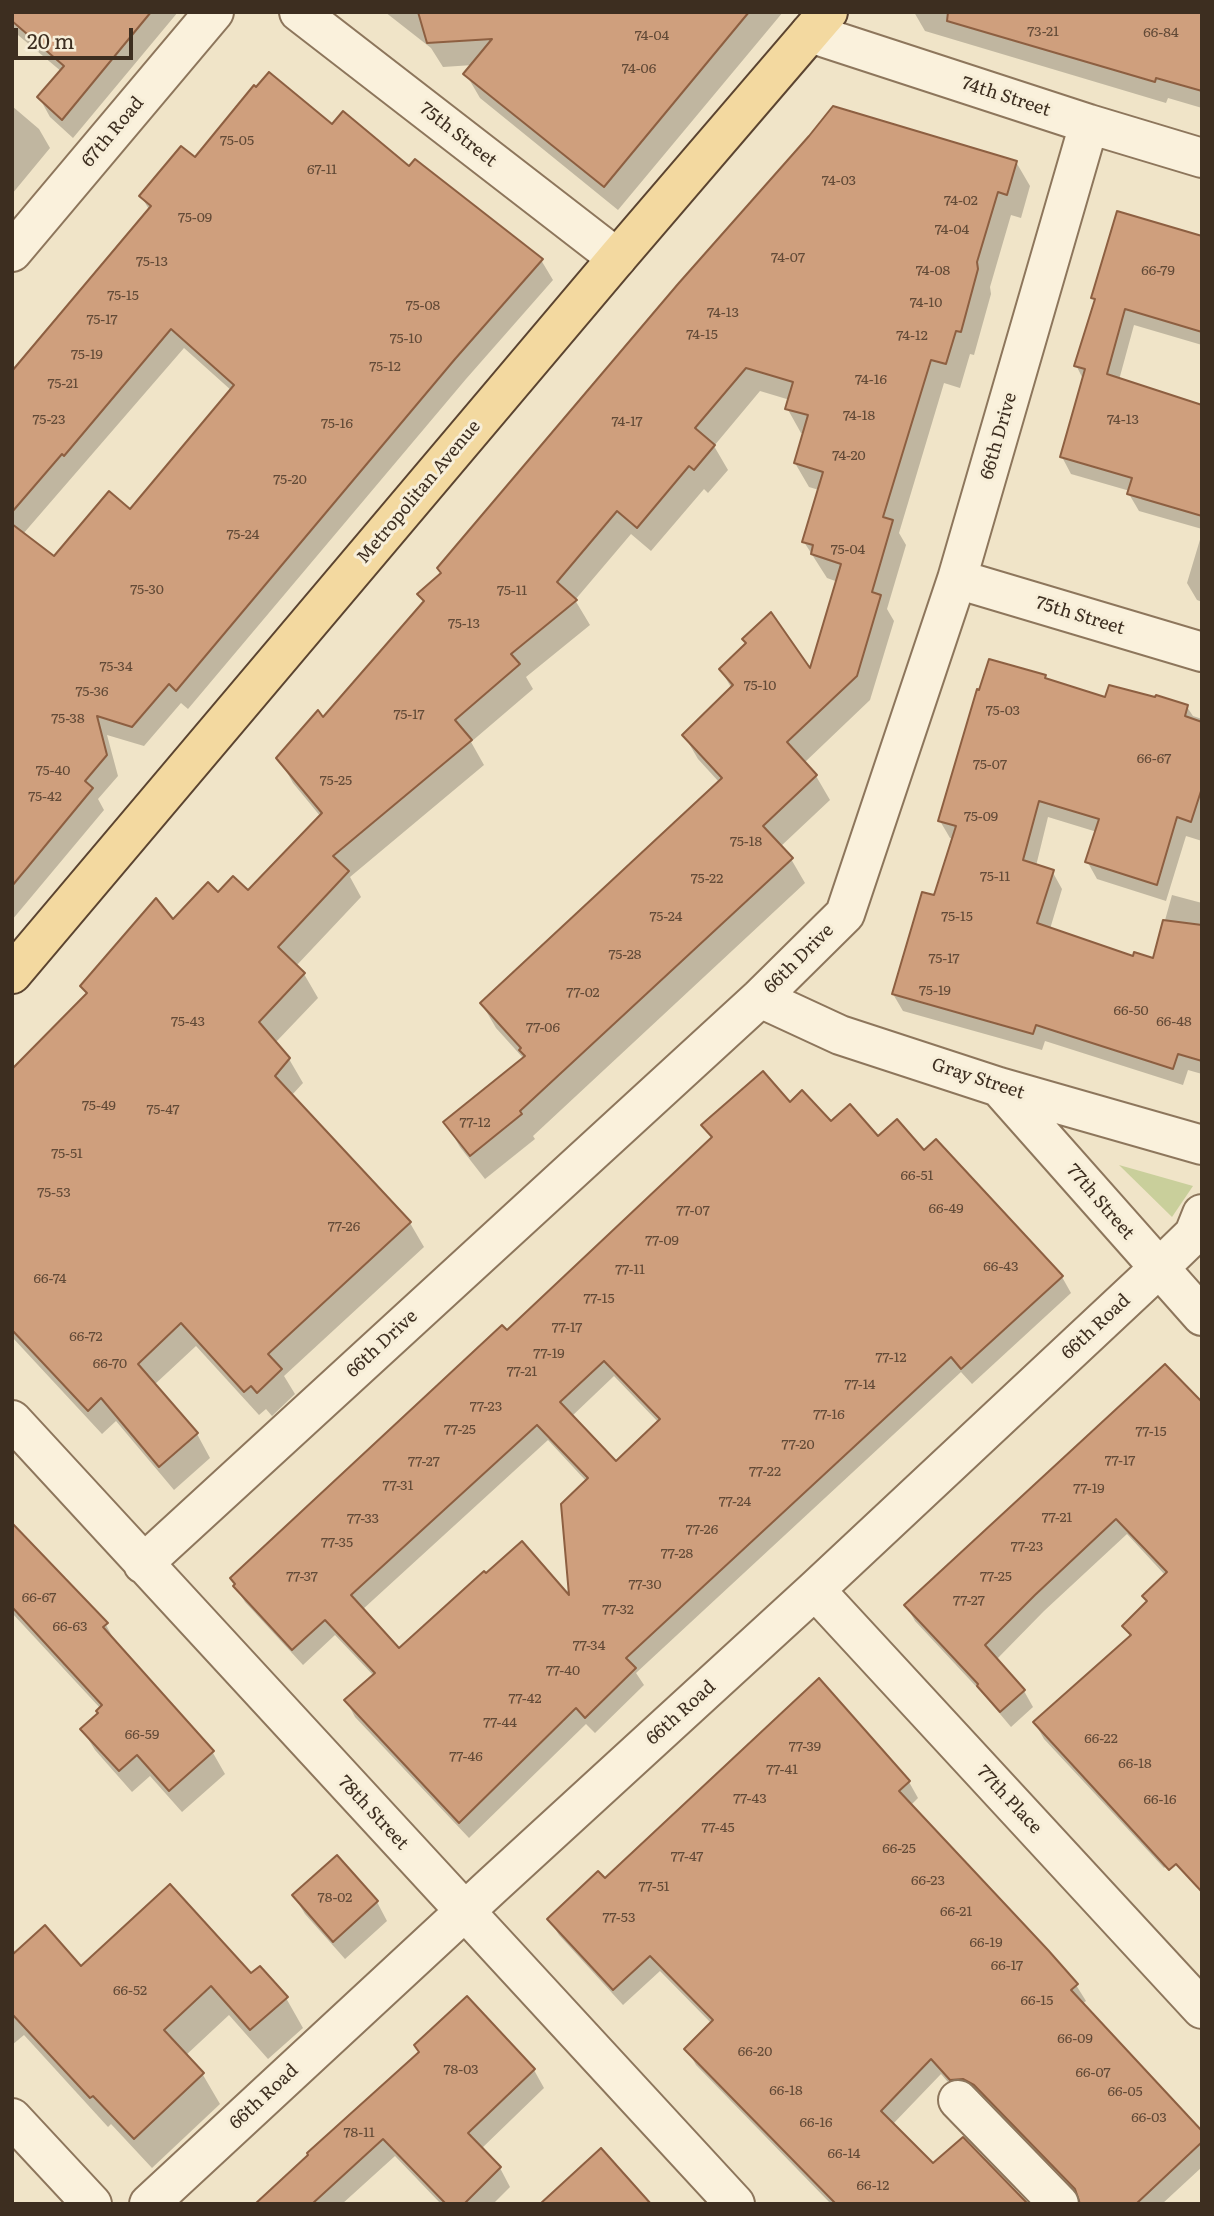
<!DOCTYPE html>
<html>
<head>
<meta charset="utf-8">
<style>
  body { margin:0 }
  #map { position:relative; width:1214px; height:2216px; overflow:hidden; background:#f0e4c8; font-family:Literata,serif }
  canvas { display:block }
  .frame { position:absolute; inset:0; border:14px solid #3d2e20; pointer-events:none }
  .scale { position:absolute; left:14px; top:28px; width:119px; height:32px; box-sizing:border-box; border:4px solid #3d2e20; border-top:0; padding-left:9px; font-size:21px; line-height:24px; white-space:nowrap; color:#3d2e20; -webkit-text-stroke:5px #f7eed8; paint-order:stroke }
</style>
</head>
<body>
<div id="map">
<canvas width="1214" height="2216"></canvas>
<div class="frame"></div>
<div class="scale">20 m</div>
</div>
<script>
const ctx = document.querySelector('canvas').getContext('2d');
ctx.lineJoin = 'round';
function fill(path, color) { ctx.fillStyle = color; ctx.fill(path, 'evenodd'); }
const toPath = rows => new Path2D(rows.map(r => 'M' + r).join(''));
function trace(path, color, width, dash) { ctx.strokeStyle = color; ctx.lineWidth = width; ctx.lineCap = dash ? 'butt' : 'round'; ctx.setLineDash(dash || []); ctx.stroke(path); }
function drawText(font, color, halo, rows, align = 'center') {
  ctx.font = font + ' Literata,serif'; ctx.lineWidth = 6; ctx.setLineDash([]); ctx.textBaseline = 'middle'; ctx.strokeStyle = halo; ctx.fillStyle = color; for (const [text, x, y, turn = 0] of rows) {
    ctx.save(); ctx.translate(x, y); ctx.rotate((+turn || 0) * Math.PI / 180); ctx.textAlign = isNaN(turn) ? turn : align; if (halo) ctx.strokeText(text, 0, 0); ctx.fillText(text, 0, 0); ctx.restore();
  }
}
fill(toPath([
  [1119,1165,1193,1186,1172,1217]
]), '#c9cf9b');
fill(toPath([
  [12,12,178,12,73,138,50,117,39,97,62,72,12,30],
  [385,12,783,12,618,210,480,98,466,74,473,65,443,67,431,48],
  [914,12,1202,12,1202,108,1168,98,1166,103,925,31],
  [12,106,39,129,50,148,12,194],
  [332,126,409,168,541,260,553,280,466,379,188,709,181,703,144,746,107,735,118,776,98,799,104,810,12,920,12,373,150,211,141,196,195,159],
  [184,348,232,391,130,511,54,558,23,534],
  [1016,162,1030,186,1021,218,1011,215,990,287,991,294,974,355,970,354,960,388,944,383,899,533,906,545,887,609,894,621,870,700,804,763,816,776,830,800,780,847,791,859,805,883,533,1136,535,1139,485,1179,460,1147,446,1123,524,1059,496,1028,482,1004,719,782,698,759,684,735,732,689,721,670,810,672,838,582,827,578,804,542,819,490,809,487,795,463,804,433,801,433,787,408,790,400,760,391,714,446,728,470,708,493,704,489,651,551,631,534,575,600,590,625,526,677,533,689,471,742,484,765,350,877,361,897,296,966,304,974,318,998,275,1043,289,1059,303,1083,291,1096,410,1223,424,1247,284,1376,295,1394,272,1416,266,1409,259,1415,196,1346,154,1385,197,1434,210,1458,174,1490,116,1421,102,1434,12,1337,12,1072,87,996,82,987,173,922,218,894,248,893,321,817,293,783,279,758,323,719,424,602,420,594],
  [1202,238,1202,345,1134,325,1119,380,1202,407,1202,529,1139,511,1129,494,1130,491,1071,474,1062,457,1083,379,1076,365,1095,302,1093,298],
  [1202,533,1202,602,1197,600,1187,583],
  [1045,677,1047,681,1107,699,1187,707,1193,716,1202,719,1202,841,1186,836,1166,901,1097,879,1087,861,1097,832,1048,817,1036,866,1052,871,1062,889,1050,929,1134,958,1154,960,1172,895,1202,903,1202,1074,1188,1070,1183,1085,1045,1041,1042,1050,903,1011,893,994,935,897,953,839,950,838,940,821],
  [790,1104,831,1124,924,1152,1062,1277,1071,1293,972,1384,961,1372,636,1673,644,1685,595,1733,586,1724,469,1838,355,1717,346,1700,374,1676,335,1635,303,1665,245,1602,235,1586,712,1139,704,1125],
  [614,1376,659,1423,616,1463,571,1417],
  [548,1440,587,1482,571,1600,399,1651,362,1610],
  [1165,1367,1202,1831,1164,1868,1044,1739,1035,1723,1131,1638,1124,1626,1148,1603,1144,1596,1166,1576,1127,1534,1044,1611,996,1660,1024,1691,1033,1707,1011,1727,984,1695,915,1621,906,1605],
  [12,1523,24,1538,106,1625,118,1647,213,1753,225,1774,182,1812,150,1776,132,1792,95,1750,82,1729,100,1714,101,1709,12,1613],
  [909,1782,918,1798,910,1806,1076,1985,1086,2001,1082,2004,1202,2134,1202,2167,1162,2204,1082,2204,1082,2201,985,2101,960,2096,941,2074,892,2125,933,2166,1026,2204,831,2204,696,2065,687,2049,712,2024,660,1971,623,2005,559,1935,549,1919,605,1880],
  [337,1858,377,1902,387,1921,345,1959,305,1914,294,1896],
  [12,1948,17,1953,81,1969,251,1976,286,1998,303,2028,268,2059,229,2015,185,2056,203,2075,220,2104,152,2168,111,2124,108,2127,24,2035,12,2045],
  [420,2054,534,2070,544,2088,481,2149,500,2168,510,2187,493,2204,441,2204,395,2156,342,2204,257,2204]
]), '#0003');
const building = toPath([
  [12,12,151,12,62,120,37,97,64,66,12,21,12,12],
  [418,12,749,12,604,187,463,74,492,39,427,43,418,12],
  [948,12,1202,12,1202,91,1156,78,1155,82,947,21,948,12],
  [269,72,332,124,343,111,409,166,415,159,543,259,455,359,176,691,169,684,132,727,97,716,107,755,85,781,93,788,12,886,12,524,54,556,109,491,130,509,234,385,171,329,64,456,62,454,12,512,12,371,151,206,139,196,181,146,195,157,254,85,256,87,269,72],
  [833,106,1017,161,1007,195,998,192,977,262,978,269,961,332,956,331,946,364,931,360,883,517,893,520,872,592,881,595,857,676,787,742,817,775,763,826,793,858,520,1111,522,1114,470,1156,443,1122,525,1056,519,1050,521,1048,480,1003,722,778,682,735,733,685,719,669,746,643,742,639,771,612,810,668,841,564,811,554,813,545,802,542,823,472,794,463,808,415,785,409,793,382,746,368,695,428,715,445,694,470,689,466,637,528,617,511,557,582,577,600,511,654,520,664,455,720,472,740,333,856,349,871,278,947,305,973,259,1022,290,1058,275,1076,411,1222,268,1354,282,1369,257,1393,251,1386,244,1392,181,1323,138,1364,198,1433,159,1467,101,1398,88,1411,12,1330,12,1069,87,993,80,986,156,898,173,919,208,882,218,892,233,876,248,890,322,813,276,758,318,710,323,717,424,601,417,594,441,573,437,568,678,284,809,136,833,106],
  [1117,211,1202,236,1202,332,1125,309,1107,374,1202,405,1202,516,1127,494,1132,478,1060,457,1085,369,1074,366,1095,299,1091,298,1117,211],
  [989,659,1046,675,1045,678,1105,697,1109,685,1155,697,1156,695,1188,705,1185,716,1202,722,1202,788,1191,822,1177,817,1157,885,1085,862,1099,819,1039,801,1023,860,1054,870,1037,923,1133,956,1134,952,1153,958,1163,920,1202,925,1202,1061,1178,1054,1173,1069,1036,1025,1033,1034,892,994,922,892,934,895,956,826,938,821,977,689,979,690,989,659],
  [763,1071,790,1102,802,1090,831,1121,850,1104,878,1136,897,1119,924,1150,936,1139,1063,1276,961,1369,951,1357,626,1658,636,1668,585,1718,576,1708,459,1823,344,1700,375,1673,325,1620,292,1650,233,1586,235,1584,230,1578,502,1325,507,1330,712,1137,701,1125,763,1071],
  [604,1361,660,1419,616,1461,560,1402,604,1361],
  [537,1425,588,1478,561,1504,569,1595,522,1541,486,1573,484,1571,399,1648,351,1595,537,1425],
  [1165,1364,1202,1402,1202,1892,1176,1864,1169,1870,1033,1722,1131,1635,1122,1626,1147,1601,1142,1596,1167,1572,1116,1519,1035,1595,985,1645,1025,1690,1000,1712,977,1686,978,1684,904,1605,1165,1364],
  [12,1523,108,1623,103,1627,214,1751,169,1791,137,1755,119,1771,80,1729,98,1713,96,1711,102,1705,12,1607,12,1523],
  [819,1678,910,1781,899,1791,1048,1950,1078,1984,1071,1990,1202,2131,1202,2142,1136,2204,1080,2204,1075,2189,974,2085,963,2079,950,2080,931,2059,881,2111,933,2163,963,2137,1028,2204,836,2204,684,2049,713,2020,650,1956,613,1990,547,1919,598,1871,605,1878,819,1678],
  [337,1855,378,1901,333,1942,292,1895,337,1855],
  [170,1884,251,1973,260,1966,288,1997,250,2030,211,1986,164,2030,204,2073,134,2139,93,2096,90,2098,12,2014,12,1955,45,1925,81,1966,170,1884],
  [467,1996,535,2069,468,2133,501,2167,464,2204,446,2204,383,2139,312,2204,255,2204,308,2155,307,2153,419,2052,414,2045,467,1996],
  [601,2148,651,2204,540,2204,601,2148]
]);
fill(building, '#cf9f7d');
trace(building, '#8d5f41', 2);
const minor = toPath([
  [299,12,617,258],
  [810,33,1089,124,1202,158],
  [12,252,214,12],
  [957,579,1202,652],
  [760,998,840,1035,999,1087,1202,1145],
  [999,1087,1202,1316],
  [12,1420,735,2204],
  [143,1564,760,998,845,914,957,579,1089,124],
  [815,1590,1202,2009],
  [958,2100,1059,2204],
  [12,2118,92,2204],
  [149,2204,492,1886,815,1590,1158,1269,1194,1234,1202,1214]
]);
const major = toPath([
  [12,974,617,258,828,12]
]);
trace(minor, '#8d765c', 42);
trace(major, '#5b4430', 42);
trace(minor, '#faf1dc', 38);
trace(major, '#f3d9a0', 38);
drawText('14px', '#624a37', null, [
  ["73-21",1043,32],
  ["66-84",1161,33],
  ["74-04",652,36],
  ["74-06",639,69],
  ["75-05",237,141],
  ["67-11",322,170],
  ["74-03",839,181],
  ["74-02",961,201],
  ["75-09",195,218],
  ["74-04",952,230],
  ["74-07",788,258],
  ["75-13",152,262],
  ["74-08",933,271],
  ["66-79",1158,271],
  ["75-15",123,296],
  ["74-10",926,303],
  ["75-08",423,306],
  ["74-13",723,313],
  ["75-17",102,320],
  ["74-15",702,335],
  ["74-12",912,336],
  ["75-10",406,339],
  ["75-19",87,355],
  ["75-12",385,367],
  ["74-16",871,380],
  ["75-21",63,384],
  ["74-18",859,416],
  ["75-23",49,420],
  ["74-13",1123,420],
  ["74-17",627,422],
  ["75-16",337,424],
  ["74-20",849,456],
  ["75-20",290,480],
  ["75-24",243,535],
  ["75-04",848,550],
  ["75-30",147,590],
  ["75-11",512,591],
  ["75-13",464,624],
  ["75-34",116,667],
  ["75-10",760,686],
  ["75-36",92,692],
  ["75-03",1003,711],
  ["75-17",409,715],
  ["75-38",68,719],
  ["66-67",1154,759],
  ["75-07",990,765],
  ["75-40",53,771],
  ["75-25",336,781],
  ["75-42",45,797],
  ["75-09",981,817],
  ["75-18",746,842],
  ["75-11",995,877],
  ["75-22",707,879],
  ["75-24",666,917],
  ["75-15",957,917],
  ["75-28",625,955],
  ["75-17",944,959],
  ["75-19",935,991],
  ["77-02",583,993],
  ["66-50",1131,1011],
  ["75-43",188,1022],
  ["66-48",1174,1022],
  ["77-06",543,1028],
  ["75-49",99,1106],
  ["75-47",163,1110],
  ["77-12",475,1123],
  ["75-51",67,1154],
  ["66-51",917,1176],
  ["75-53",54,1193],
  ["66-49",946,1209],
  ["77-07",693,1211],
  ["77-26",344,1227],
  ["77-09",662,1241],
  ["66-43",1001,1267],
  ["77-11",630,1270],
  ["66-74",50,1279],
  ["77-15",599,1299],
  ["77-17",567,1328],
  ["66-72",86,1337],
  ["77-19",549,1354],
  ["77-12",891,1358],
  ["66-70",110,1364],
  ["77-21",522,1372],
  ["77-14",860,1385],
  ["77-23",486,1407],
  ["77-16",829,1415],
  ["77-25",460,1430],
  ["77-15",1151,1432],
  ["77-20",798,1445],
  ["77-17",1120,1461],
  ["77-27",424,1462],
  ["77-22",765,1472],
  ["77-31",398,1486],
  ["77-19",1089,1489],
  ["77-24",735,1502],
  ["77-21",1057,1518],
  ["77-33",363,1519],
  ["77-26",702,1530],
  ["77-35",337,1543],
  ["77-23",1027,1547],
  ["77-28",677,1554],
  ["77-37",302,1577],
  ["77-25",996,1577],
  ["77-30",645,1585],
  ["66-67",39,1598],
  ["77-27",969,1601],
  ["77-32",618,1610],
  ["66-63",70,1627],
  ["77-34",589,1646],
  ["77-40",563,1671],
  ["77-42",525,1699],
  ["77-44",500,1723],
  ["66-59",142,1735],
  ["66-22",1101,1739],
  ["77-39",805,1747],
  ["77-46",466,1757],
  ["66-18",1135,1764],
  ["77-41",782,1770],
  ["77-43",750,1799],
  ["66-16",1160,1800],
  ["77-45",718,1828],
  ["66-25",899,1849],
  ["77-47",687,1857],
  ["66-23",928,1881],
  ["77-51",654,1887],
  ["78-02",335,1898],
  ["66-21",956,1912],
  ["77-53",619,1918],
  ["66-19",986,1943],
  ["66-17",1007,1966],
  ["66-52",130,1991],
  ["66-15",1037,2001],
  ["66-09",1075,2039],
  ["66-20",755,2052],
  ["78-03",461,2070],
  ["66-07",1093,2073],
  ["66-18",786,2091],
  ["66-05",1125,2092],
  ["66-03",1149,2118],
  ["66-16",816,2123],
  ["78-11",359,2133],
  ["66-14",844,2154],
  ["66-12",873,2186]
]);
drawText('18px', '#3d2e20', '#f7eed8', [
  ["74th Street",1006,97,18],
  ["67th Road",113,132,-50],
  ["75th Street",458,135,38],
  ["66th Drive",999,436,-74],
  ["Metropolitan Avenue",419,492,-50],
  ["75th Street",1080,616,17],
  ["66th Drive",799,959,-45],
  ["Gray Street",978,1079,18],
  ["77th Street",1100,1202,49],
  ["66th Road",1096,1327,-43],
  ["66th Drive",382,1344,-43],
  ["66th Road",681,1713,-42],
  ["77th Place",1009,1800,47],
  ["78th Street",373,1813,47],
  ["66th Road",264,2097,-43]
]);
</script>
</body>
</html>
